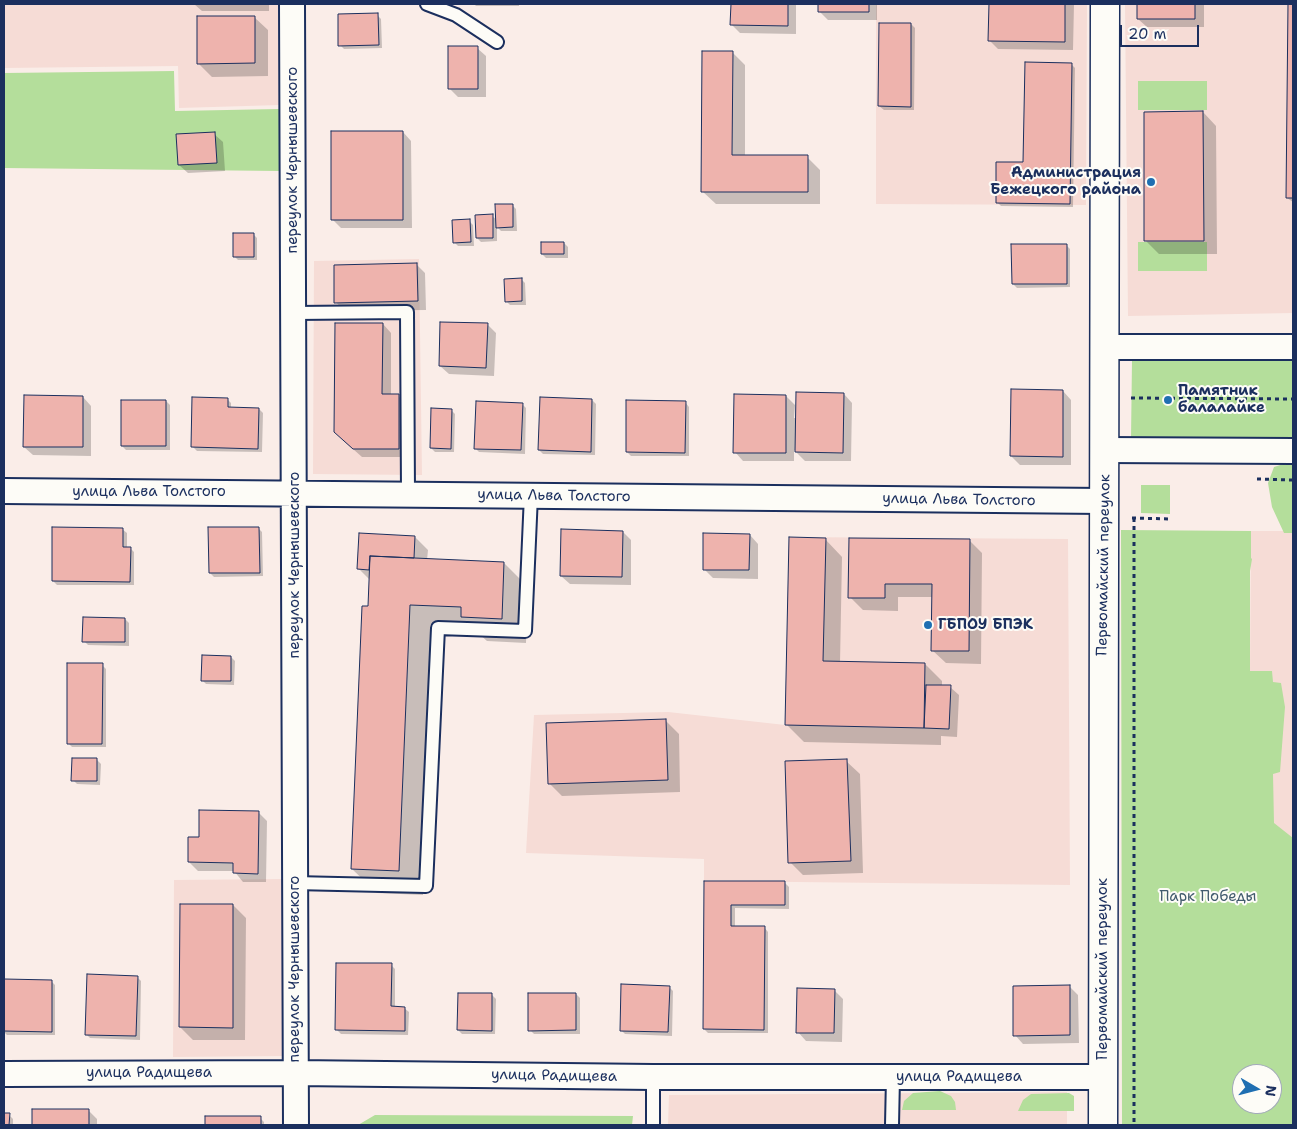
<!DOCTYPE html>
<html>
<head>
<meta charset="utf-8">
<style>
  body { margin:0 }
  #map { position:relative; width:1297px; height:1129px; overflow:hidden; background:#faede8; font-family:"Shantell Sans",sans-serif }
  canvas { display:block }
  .frame { position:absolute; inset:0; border:5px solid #1b2f5e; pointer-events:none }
  .north { position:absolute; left:1232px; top:1064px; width:50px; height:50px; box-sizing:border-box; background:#fdfcf7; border:1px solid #a3aaba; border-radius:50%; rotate:98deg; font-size:14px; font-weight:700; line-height:20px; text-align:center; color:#1b2f5e }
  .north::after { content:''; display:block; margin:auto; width:18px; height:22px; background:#1f6fb2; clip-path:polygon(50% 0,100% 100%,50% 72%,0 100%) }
  .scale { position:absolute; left:1120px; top:25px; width:79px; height:22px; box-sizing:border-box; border:2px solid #1b2f5e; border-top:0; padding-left:6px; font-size:15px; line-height:18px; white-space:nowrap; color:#1b2f5e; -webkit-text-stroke:4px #fdfcf7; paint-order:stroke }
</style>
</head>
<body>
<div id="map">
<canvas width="1297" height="1129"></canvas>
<div class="frame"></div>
<div class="north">N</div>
<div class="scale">20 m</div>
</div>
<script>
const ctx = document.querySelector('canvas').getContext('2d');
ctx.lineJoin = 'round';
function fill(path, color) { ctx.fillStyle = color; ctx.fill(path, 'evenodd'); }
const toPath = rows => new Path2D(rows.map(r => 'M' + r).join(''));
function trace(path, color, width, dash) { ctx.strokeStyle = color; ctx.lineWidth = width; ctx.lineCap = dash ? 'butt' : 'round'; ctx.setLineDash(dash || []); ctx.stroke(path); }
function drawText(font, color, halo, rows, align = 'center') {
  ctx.font = font + ' "Shantell Sans",sans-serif'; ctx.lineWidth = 4; ctx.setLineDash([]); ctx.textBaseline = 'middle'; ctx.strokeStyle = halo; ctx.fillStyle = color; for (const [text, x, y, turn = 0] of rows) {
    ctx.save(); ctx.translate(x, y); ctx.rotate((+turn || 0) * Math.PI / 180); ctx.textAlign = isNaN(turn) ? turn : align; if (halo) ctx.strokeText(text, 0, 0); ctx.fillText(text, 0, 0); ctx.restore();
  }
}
fill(toPath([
  [4,4,281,4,280,105,179,108,178,66,4,68],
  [876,4,1087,4,1086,205,876,204],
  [1125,4,1293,4,1293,313,1128,316],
  [419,259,422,475,313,474,314,261],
  [1251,531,1293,531,1293,843,1274,843,1250,671],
  [789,537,1068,539,1070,885,704,881,704,859,526,853,534,715,668,712,785,725],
  [284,879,283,1056,173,1057,174,880],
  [1067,1092,1067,1125,668,1125,669,1095]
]), '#f6dcd6');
fill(toPath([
  [174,71,175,111,279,109,279,171,4,168,4,73],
  [1138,81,1207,81,1207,110,1138,110],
  [1138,242,1207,242,1207,271,1138,271],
  [1132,360,1293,360,1293,438,1131,439],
  [1293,461,1293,533,1284,533,1272,507,1268,483,1274,467],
  [1141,485,1170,485,1170,514,1141,513],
  [1121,530,1251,531,1251,558,1252,559,1250,571,1250,671,1272,671,1273,682,1281,683,1285,707,1280,772,1273,774,1274,823,1293,838,1293,1125,1122,1125],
  [1242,1074,1272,1074,1272,1104,1242,1104],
  [940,1091,951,1096,955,1102,956,1110,902,1110,904,1101,913,1093],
  [1069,1093,1074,1096,1074,1111,1018,1111,1023,1100,1031,1094],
  [375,1115,633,1116,632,1125,358,1125]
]), '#b4de9b');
fill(toPath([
  [194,4,269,4,269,11,202,11],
  [474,4,519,4,519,6,476,6],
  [732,4,796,4,796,34,740,33,732,25],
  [819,4,877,4,877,20,828,20,819,11],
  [990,4,1074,4,1073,50,998,49,990,41],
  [1138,4,1204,4,1204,27,1147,27,1138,19],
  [1289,4,1293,4,1293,202,1287,198],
  [377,15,381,19,382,48,344,49,340,45],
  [254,17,268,30,268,76,212,77,199,64],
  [911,24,915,28,914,110,884,110,879,106],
  [477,48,486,56,486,97,458,97,449,88],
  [732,52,745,65,745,157,807,157,820,170,820,204,716,204,702,191],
  [1071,64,1075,68,1073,207,1001,206,997,202,1024,163],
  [1203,112,1216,126,1217,254,1159,254,1146,241],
  [403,132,411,141,412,228,341,228,333,220],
  [214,134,223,142,225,171,188,173,179,165],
  [512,205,516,209,517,231,501,231,497,227,497,241,481,242,477,238,492,216,497,220],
  [469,221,473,225,474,246,458,246,454,242],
  [253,234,257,238,257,260,238,260,234,256],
  [564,243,568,247,568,258,546,258,542,254],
  [1066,245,1070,249,1070,287,1017,288,1013,284],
  [416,264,425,273,426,310,344,311,336,302],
  [521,279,525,283,526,305,510,305,506,301],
  [383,324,391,333,391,396,398,396,407,404,407,457,362,457,344,441],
  [487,324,496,333,494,376,449,374,440,366],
  [1063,391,1071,400,1071,465,1020,465,1011,456],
  [844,394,852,403,851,461,805,461,794,450,794,461,743,461,735,452,786,396,795,405,794,418,797,418],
  [83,397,91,406,91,456,33,455,24,447],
  [227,399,231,403,231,408,259,409,263,413,262,452,197,451,193,447],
  [592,400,596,404,595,455,543,454,539,450],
  [166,401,170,405,170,450,126,450,122,446],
  [685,402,689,407,689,456,631,456,627,452],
  [522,404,526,408,525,454,479,452,475,448],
  [451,410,455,414,454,452,435,452,431,448],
  [258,528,262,532,263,576,214,577,210,573],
  [122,529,127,533,127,548,130,548,134,552,134,585,57,585,53,581],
  [623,532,631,540,631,585,570,584,561,576],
  [360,534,415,537,428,550,427,560,504,563,528,587,526,643,487,641,476,631,434,629,423,895,377,893,352,869,371,581,358,568],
  [750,535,758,544,758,579,713,578,704,569],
  [825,539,842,557,840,663,925,664,942,681,942,686,950,687,959,695,957,737,941,736,941,745,804,742,787,725],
  [969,540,982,553,981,664,946,663,932,650,933,597,898,597,898,611,863,610,850,597],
  [125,619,129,623,129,646,88,645,84,641],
  [231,657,235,661,234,685,206,684,202,680],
  [102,665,106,669,106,747,72,747,68,743],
  [666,721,679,734,680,792,562,796,549,783],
  [97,760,101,764,100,785,77,784,73,780],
  [846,761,860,774,863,873,803,875,790,862],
  [258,812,267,821,266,882,243,882,234,871,198,871,189,862,200,839],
  [705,882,785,883,789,887,789,909,735,908,735,927,764,927,768,932,768,1033,708,1033,704,1029],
  [233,905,246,918,245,1040,193,1040,180,1027],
  [391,965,395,969,395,1008,404,1008,409,1012,408,1035,341,1034,337,1030],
  [137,977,141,981,140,1040,90,1038,86,1034],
  [4,981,51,981,55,985,55,1035,7,1035,4,1032],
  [1069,986,1078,995,1079,1043,1023,1044,1015,1035],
  [669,987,673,991,672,1036,625,1034,621,1030],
  [834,990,843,999,842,1042,806,1041,798,1032],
  [576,994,580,998,580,1034,534,1034,530,1030],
  [492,995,496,999,495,1034,462,1034,458,1030],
  [34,1110,88,1110,97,1119,97,1125,34,1125],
  [4,1114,9,1115,13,1119,13,1125,4,1125],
  [207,1117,260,1118,264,1122,264,1125,207,1125]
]), '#0003');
const building = toPath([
  [731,4,788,4,788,26,730,25,731,4],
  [818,4,869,4,869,12,818,12,818,4],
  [989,4,1065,4,1065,42,988,41,989,4],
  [1137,4,1195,4,1195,19,1137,19,1137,4],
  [1288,4,1293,4,1293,198,1286,198,1288,4],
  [378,13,379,45,338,46,338,14,378,13],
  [197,16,255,16,255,63,197,64,197,16],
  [879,23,911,23,911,107,878,106,879,23],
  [448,46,478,46,478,89,448,89,448,46],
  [702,51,733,51,732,155,808,155,808,192,701,192,702,51],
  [1025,62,1072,63,1070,204,996,203,996,162,1023,162,1025,62],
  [1203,111,1204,241,1144,241,1144,112,1203,111],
  [331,131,403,131,403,220,331,220,331,131],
  [215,132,217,163,178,165,176,134,215,132],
  [495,204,513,204,513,227,496,228,495,204],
  [493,214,493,238,476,238,475,215,493,214],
  [470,219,471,242,453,243,452,220,470,219],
  [233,233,254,233,254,257,233,257,233,233],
  [541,242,564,242,564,254,541,254,541,242],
  [1011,244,1067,244,1067,284,1012,284,1011,244],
  [417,263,418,301,334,303,334,265,417,263],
  [522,278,522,301,505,302,504,279,522,278],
  [440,322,488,323,486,368,439,366,440,322],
  [335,323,383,323,382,394,399,394,399,449,353,449,334,432,335,323],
  [1011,389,1063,390,1063,457,1010,456,1011,389],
  [796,392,844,393,843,453,795,452,796,392],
  [734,394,786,395,786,453,733,453,734,394],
  [24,395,83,396,83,447,23,447,24,395],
  [192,397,228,398,228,407,259,408,258,449,191,447,192,397],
  [540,397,592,399,591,452,538,450,540,397],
  [121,400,166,400,166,446,121,446,121,400],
  [626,400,686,401,685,453,626,452,626,400],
  [476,401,523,403,521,450,474,449,476,401],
  [431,408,452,409,451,449,430,448,431,408],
  [52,527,123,528,123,547,131,547,130,582,52,581,52,527],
  [208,527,259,527,260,573,209,573,208,527],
  [561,529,623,531,622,577,560,576,561,529],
  [359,533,415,536,414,558,370,556,369,570,357,569,359,533],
  [703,533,750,534,749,570,703,570,703,533],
  [789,537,826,538,823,661,925,663,924,728,785,725,789,537],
  [849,538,970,539,969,651,931,651,932,584,885,584,885,598,848,598,849,538],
  [370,556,504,562,502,619,461,617,461,607,410,605,399,871,351,869,362,606,368,606,370,556],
  [83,617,125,618,125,642,82,642,83,617],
  [202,655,231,656,231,681,201,681,202,655],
  [67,663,103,663,102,744,67,744,67,663],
  [926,685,951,685,949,729,924,728,926,685],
  [666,719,668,780,548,784,546,723,666,719],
  [72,758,97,758,97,781,71,781,72,758],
  [847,759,851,861,788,863,785,761,847,759],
  [199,810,259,811,258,874,233,873,233,863,188,862,188,837,199,837,199,810],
  [704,881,785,881,785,905,731,905,731,926,765,926,764,1030,703,1029,704,881],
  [180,904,233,904,233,1028,179,1027,180,904],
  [336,963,392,963,391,1006,405,1007,405,1031,335,1030,336,963],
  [87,974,138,976,136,1036,85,1035,87,974],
  [4,979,52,980,52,1032,4,1031,4,979],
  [621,984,670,986,668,1032,620,1031,621,984],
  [1070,985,1070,1035,1013,1036,1013,986,1070,985],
  [797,988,835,989,834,1033,796,1033,797,988],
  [458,993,492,993,492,1031,457,1030,458,993],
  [528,993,576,993,576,1030,528,1031,528,993],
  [32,1109,89,1109,89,1125,32,1125,32,1109],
  [4,1113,10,1113,9,1125,4,1125,4,1113],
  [205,1116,261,1116,261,1125,205,1125,205,1116]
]);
fill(building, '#eeb3ad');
trace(building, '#1b2f5e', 1);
const service = toPath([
  [427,4,456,15,497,42],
  [294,313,407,312,408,494],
  [294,883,426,886,438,628,525,631,531,495],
  [653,1077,653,1125],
  [892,1125,893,1077]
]);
const minor = toPath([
  [292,4,296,1125],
  [1106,347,1293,347],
  [1105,450,1293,451],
  [4,491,1104,501],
  [4,1074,296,1073,653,1077,1104,1077]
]);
const tertiary = toPath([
  [1103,1125,1105,4]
]);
trace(service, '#1b2f5e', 16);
trace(minor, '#1b2f5e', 28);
trace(tertiary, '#1b2f5e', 31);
trace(toPath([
  [1131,398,1293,399],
  [1257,479,1293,480],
  [1132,518,1172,519],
  [1134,518,1134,1125]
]), '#1b2f5e', 3, [4, 4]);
trace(service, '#fdfcf7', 12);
trace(minor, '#fdfcf7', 24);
trace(tertiary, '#fdfcf7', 28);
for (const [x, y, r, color] of [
  [1151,182,5,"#1f6fb2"],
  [1168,400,5,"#1f6fb2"],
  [928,625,5,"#1f6fb2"]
]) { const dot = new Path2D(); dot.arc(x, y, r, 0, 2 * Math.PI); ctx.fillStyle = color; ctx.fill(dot); trace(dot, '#fdfcf7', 2); }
drawText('15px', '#1b2f5e', '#fdfcf7', [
  ["переулок Чернышевского",293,160,-90],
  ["улица Льва Толстого",149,492],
  ["улица Льва Толстого",554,496,1],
  ["улица Льва Толстого",959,500,1],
  ["переулок Чернышевского",295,565,-90],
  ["Первомайский переулок",1104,565,-89],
  ["переулок Чернышевского",295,969,-90],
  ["Первомайский переулок",1103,969,-90],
  ["улица Радищева",149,1073],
  ["улица Радищева",554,1076,1],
  ["улица Радищева",959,1077]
]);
drawText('bold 15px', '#1b2f5e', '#fdfcf7', [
  ["Администрация",1141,173,"right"],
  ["Бежецкого района",1141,190,"right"],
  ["Памятник",1178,391],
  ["балалайке",1178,408],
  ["ГБПОУ БПЭК",938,625]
], 'left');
drawText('15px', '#415b6d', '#fdfcf7', [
  ["Парк Победы",1208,897]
]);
</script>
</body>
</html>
